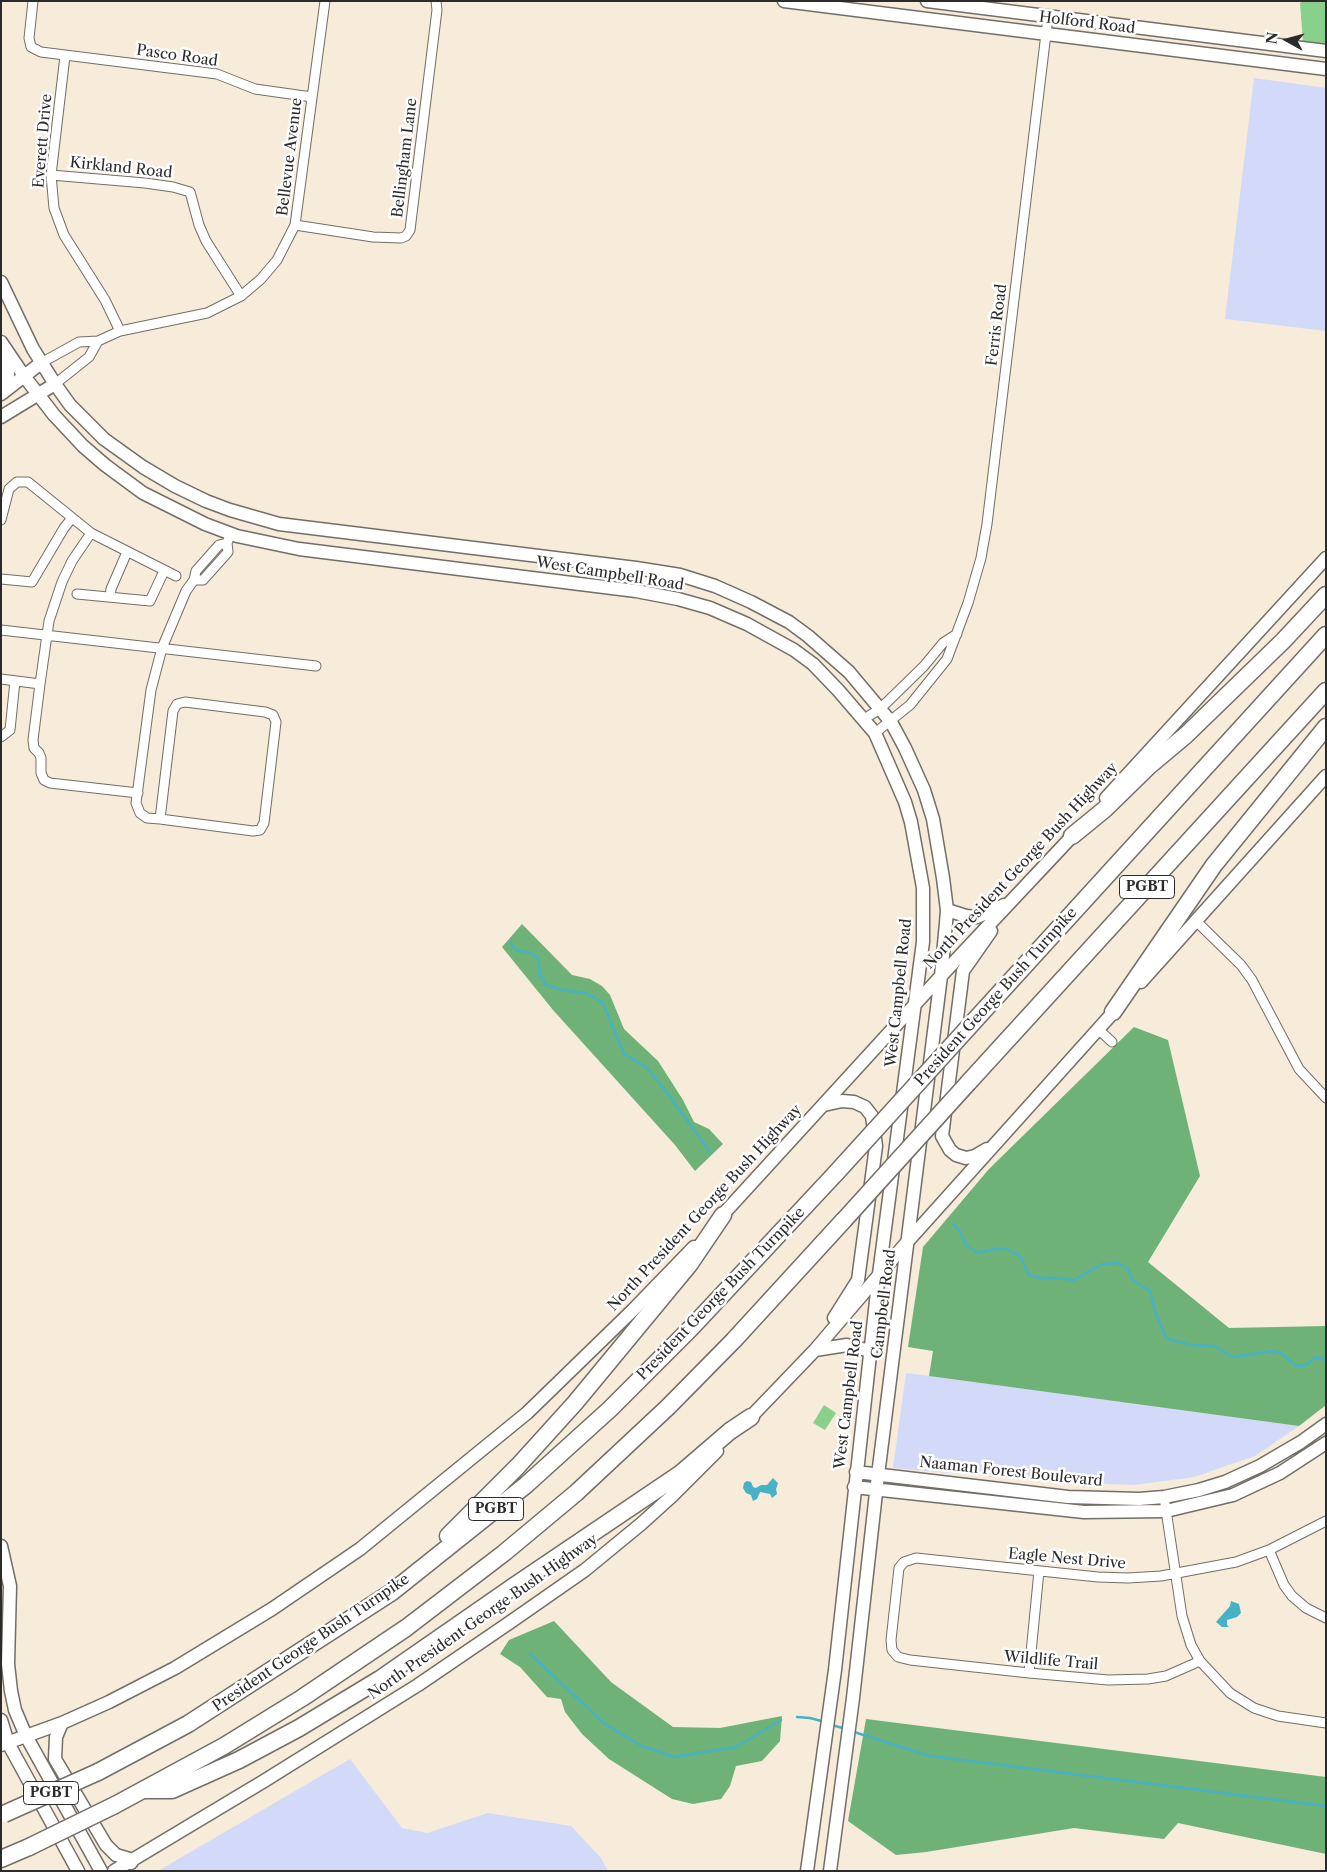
<!DOCTYPE html>
<html>
<head>
<meta charset="utf-8">
<style>
  body { margin:0 }
  #map { position:relative; width:1327px; height:1872px; overflow:hidden; background:#f7ebd9; font-family:"Libre Caslon Text",serif }
  canvas { display:block }
  .frame { position:absolute; inset:0; border:2px solid #2b2b2b; pointer-events:none }
  .north { position:absolute; left:1262px; top:15px; width:50px; height:50px; -webkit-text-stroke:4px #fff; paint-order:stroke; rotate:277deg; font-size:14px; font-weight:700; line-height:20px; text-align:center; color:#2b2b2b }
  .north::after { content:''; display:block; margin:auto; width:18px; height:22px; background:#2b2b2b; clip-path:polygon(50% 0,100% 100%,50% 72%,0 100%) }
</style>
</head>
<body>
<div id="map">
<canvas width="1327" height="1872"></canvas>
<div class="frame"></div>
<div class="north">N</div>
</div>
<script>
const ctx = document.querySelector('canvas').getContext('2d');
ctx.lineJoin = 'round';
function fill(path, color) { ctx.fillStyle = color; ctx.fill(path, 'evenodd'); }
const toPath = rows => new Path2D(rows.map(r => 'M' + r).join(''));
function trace(path, color, width, dash) { ctx.strokeStyle = color; ctx.lineWidth = width; ctx.lineCap = dash ? 'butt' : 'round'; ctx.setLineDash(dash || []); ctx.stroke(path); }
function drawText(font, color, halo, rows, align = 'center') {
  ctx.font = font + ' "Libre Caslon Text",serif'; ctx.lineWidth = 5; ctx.setLineDash([]); ctx.textBaseline = 'middle'; ctx.strokeStyle = halo; ctx.fillStyle = color; for (const [text, x, y, turn = 0] of rows) {
    ctx.save(); ctx.translate(x, y); ctx.rotate((+turn || 0) * Math.PI / 180); ctx.textAlign = isNaN(turn) ? turn : align; if (halo) ctx.strokeText(text, 0, 0); ctx.fillText(text, 0, 0); ctx.restore();
  }
}
fill(toPath([
  [1254,78,1326,88,1326,331,1225,319],
  [906,1373,929,1376,1299,1426,1255,1456,1194,1477,1134,1485,1053,1482,893,1468],
  [350,1759,402,1828,427,1833,488,1813,571,1826,601,1858,608,1871,158,1871]
]), '#d3d9f9');
fill(toPath([
  [1304,1,1326,1,1326,44,1303,42,1300,3],
  [824,1405,836,1413,825,1430,813,1423]
]), '#89d08b');
fill(toPath([
  [522,924,572,975,590,979,602,986,610,995,624,1029,658,1061,683,1100,694,1122,709,1129,723,1144,695,1171,675,1145,553,1010,502,947],
  [1134,1027,1168,1040,1200,1176,1148,1262,1229,1328,1326,1326,1326,1405,1299,1426,929,1376,933,1351,908,1347,923,1247,989,1169],
  [554,1621,611,1682,673,1727,720,1728,782,1716,780,1741,762,1761,736,1766,730,1786,721,1799,693,1804,672,1799,609,1759,582,1734,565,1712,561,1699,547,1697,520,1667,500,1654,509,1640],
  [866,1719,1326,1777,1326,1854,1178,1823,1164,1839,1074,1828,926,1852,896,1855,848,1821]
]), '#6eb277');
fill(toPath([
  [773,1478,778,1483,776,1489,777,1494,772,1498,770,1494,760,1492,757,1499,753,1501,751,1495,746,1493,743,1488,744,1483,747,1481,751,1482,753,1487,756,1488,761,1485,767,1485],
  [1231,1601,1239,1604,1241,1613,1237,1617,1227,1620,1227,1625,1229,1627,1222,1627,1216,1622,1230,1606]
]), '#47b1c5');
trace(toPath([
  [510,942,516,950,531,953,538,958,540,975,546,985,562,990,586,993,603,1003,624,1054,646,1067,668,1094,710,1152],
  [953,1224,959,1230,966,1245,978,1253,995,1249,1007,1249,1020,1256,1029,1275,1041,1278,1058,1278,1074,1280,1102,1264,1118,1263,1128,1269,1133,1280,1150,1291,1155,1312,1166,1338,1190,1345,1214,1346,1233,1357,1274,1351,1281,1353,1296,1366,1306,1365,1316,1357,1326,1360],
  [530,1654,606,1725,642,1746,674,1757,736,1747,781,1720],
  [797,1717,810,1718,825,1722],
  [832,1725,846,1729],
  [854,1732,930,1756,1326,1806]
]), '#47b1c5', 2.5);
const street = toPath([
  [33,1,29,38,31,47,41,52,217,74,255,89,312,97],
  [65,56,51,175,54,208,64,235,105,300,120,331],
  [51,175,145,183,173,187,190,192,199,225,206,241,241,296],
  [295,225,373,237,401,238,406,236,410,230,437,10,436,1],
  [41,363,79,342,98,341,120,331,207,313,241,296,261,279,277,260,295,225,325,1],
  [55,384,89,357,98,341],
  [1,520,9,489,17,482,28,482,91,533,176,576],
  [91,533,72,561,62,582,49,621,40,684,33,740,34,748,39,753,41,758,41,773,44,780,50,783,138,793],
  [1,579,32,582,64,528,72,518],
  [194,580,203,580,228,552,227,543,229,538],
  [77,594,150,601,164,571],
  [110,597,111,589,127,552],
  [1,630,316,666],
  [1,679,40,684],
  [864,719,880,709,924,666,943,643,957,634],
  [875,733,910,705,947,659,968,603,981,558,987,524,1048,17],
  [1,737,10,730,15,681],
  [160,819,173,711,177,704,185,702,265,712,273,715,276,722,264,823,260,830,253,831,160,819,147,818,140,813,136,803,151,690,162,648,186,591,194,580,196,571,219,545,227,543],
  [1196,921,1241,965,1252,980,1299,1069,1326,1098],
  [1098,1029,1112,1042],
  [1164,1497,1182,1616,1191,1645,1200,1661,1230,1693,1254,1708,1278,1716,1326,1723],
  [1269,1550,1284,1585,1292,1596,1306,1608,1326,1618],
  [1200,1661,1166,1676,1148,1679,1108,1680,1029,1673,910,1660,898,1657,892,1650,891,1640,899,1568,904,1562,916,1558,1098,1577,1128,1578,1161,1576,1236,1562,1269,1550,1326,1521],
  [1029,1673,1039,1571]
]);
const secondary = toPath([
  [784,1,1326,69],
  [927,1,1326,51],
  [1,282,33,349,55,384,70,405,104,439,143,467,175,486,206,501,230,510,279,524,636,568,680,575,715,586,751,602,789,622,808,636,849,672,891,722,905,748,924,790,933,819,943,878,947,910,946,923,941,976,878,1475,853,1698,830,1871],
  [1,342,24,376,54,415,83,446,105,465,143,493,205,524,237,536,299,549,636,591,678,599,710,608,747,624,794,650,813,664,838,690,875,733,905,802,911,822,923,888,923,942,879,1274,835,1670,807,1871],
  [4,392,8,375,7,353],
  [1,394,41,363],
  [1,417,55,384],
  [1106,798,1326,558],
  [947,910,966,916,977,917,1004,905],
  [1141,982,1326,776],
  [824,1105,842,1101,854,1102,865,1107,872,1116,876,1146,858,1280,834,1318],
  [987,1149,975,1156,966,1158,956,1155,950,1150,942,1136,963,971,991,931],
  [717,1221,941,976,1078,830],
  [815,1350,847,1345,870,1351],
  [745,1423,815,1350,908,1241,1119,1006],
  [856,1472,1068,1497,1139,1499,1164,1497,1199,1490,1225,1482,1260,1466,1301,1442,1326,1424],
  [854,1487,1084,1512,1166,1511,1233,1495,1280,1473,1326,1443],
  [1,1546,10,1586,8,1664,11,1691,15,1710,26,1736,101,1871],
  [1,1720,8,1743,78,1871],
  [62,1723,56,1737,55,1759,106,1845,116,1855,133,1860,131,1863],
  [1,1745,62,1723,109,1702,175,1668,272,1609,360,1549,527,1413,633,1310,694,1247],
  [114,1871,264,1781,418,1685,509,1623,585,1570,641,1524,672,1496,717,1451]
]);
const highway = toPath([
  [1072,836,1105,809,1149,766,1186,735,1283,641,1326,595],
  [996,997,1326,635],
  [1113,1012,1214,865,1326,727],
  [968,1083,1326,691],
  [448,1536,518,1466,575,1403,689,1265,723,1215],
  [98,1772,188,1724,392,1592,526,1485,610,1409,692,1327,836,1173],
  [146,1790,172,1790,239,1760,299,1728,380,1679,514,1586,680,1474,730,1431,751,1417],
  [115,1805,224,1746,302,1698,406,1628,504,1553,576,1493,668,1407,734,1340,844,1220],
  [1,1859,29,1847]
]);
trace(street, '#726e68', 11);
trace(secondary, '#726e68', 15);
trace(highway, '#726e68', 19);
trace(street, '#fff', 9);
trace(secondary, '#fff', 12);
trace(highway, '#fff', 16);
const highwayBridge = toPath([
  [836,1173,996,997],
  [844,1220,968,1083],
  [4,1814,98,1772],
  [29,1847,115,1805]
]);
trace(highwayBridge, '#726e68', 19, []);
trace(highwayBridge, '#fff', 16);
for (const [x, y, w] of [
  [1147,887,55],
  [496,1509,55],
  [51,1793,55]
]) { const box = new Path2D(); box.roundRect(x - w / 2, y - 11.5, w, 23, 4); ctx.fillStyle = '#fff'; ctx.fill(box); trace(box, '#2b2b2b', 1); }
drawText('bold 14px', '#2b2b2b', null, [
  ["PGBT",1147,887],
  ["PGBT",496,1509],
  ["PGBT",51,1793]
]);
drawText('15px', '#2b2b2b', '#fff', [
  ["Holford Road",1087,23,7],
  ["Pasco Road",177,56,8],
  ["Everett Drive",43,141,-85],
  ["Bellevue Avenue",290,157,-83],
  ["Bellingham Lane",405,158,-83],
  ["Kirkland Road",121,168,6],
  ["Ferris Road",997,325,-83],
  ["West Campbell Road",610,574,9],
  ["North President George Bush Highway",1021,866,-47],
  ["West Campbell Road",899,993,-84],
  ["President George Bush Turnpike",996,997,-48],
  ["North President George Bush Highway",705,1208,-47],
  ["President George Bush Turnpike",721,1294,-46],
  ["Campbell Road",884,1304,-83],
  ["West Campbell Road",849,1395,-83],
  ["Naaman Forest Boulevard",1011,1472,6],
  ["Eagle Nest Drive",1067,1559,5],
  ["North President George Bush Highway",483,1617,-35],
  ["President George Bush Turnpike",311,1643,-34],
  ["Wildlife Trail",1051,1661,5]
]);
</script>
</body>
</html>
